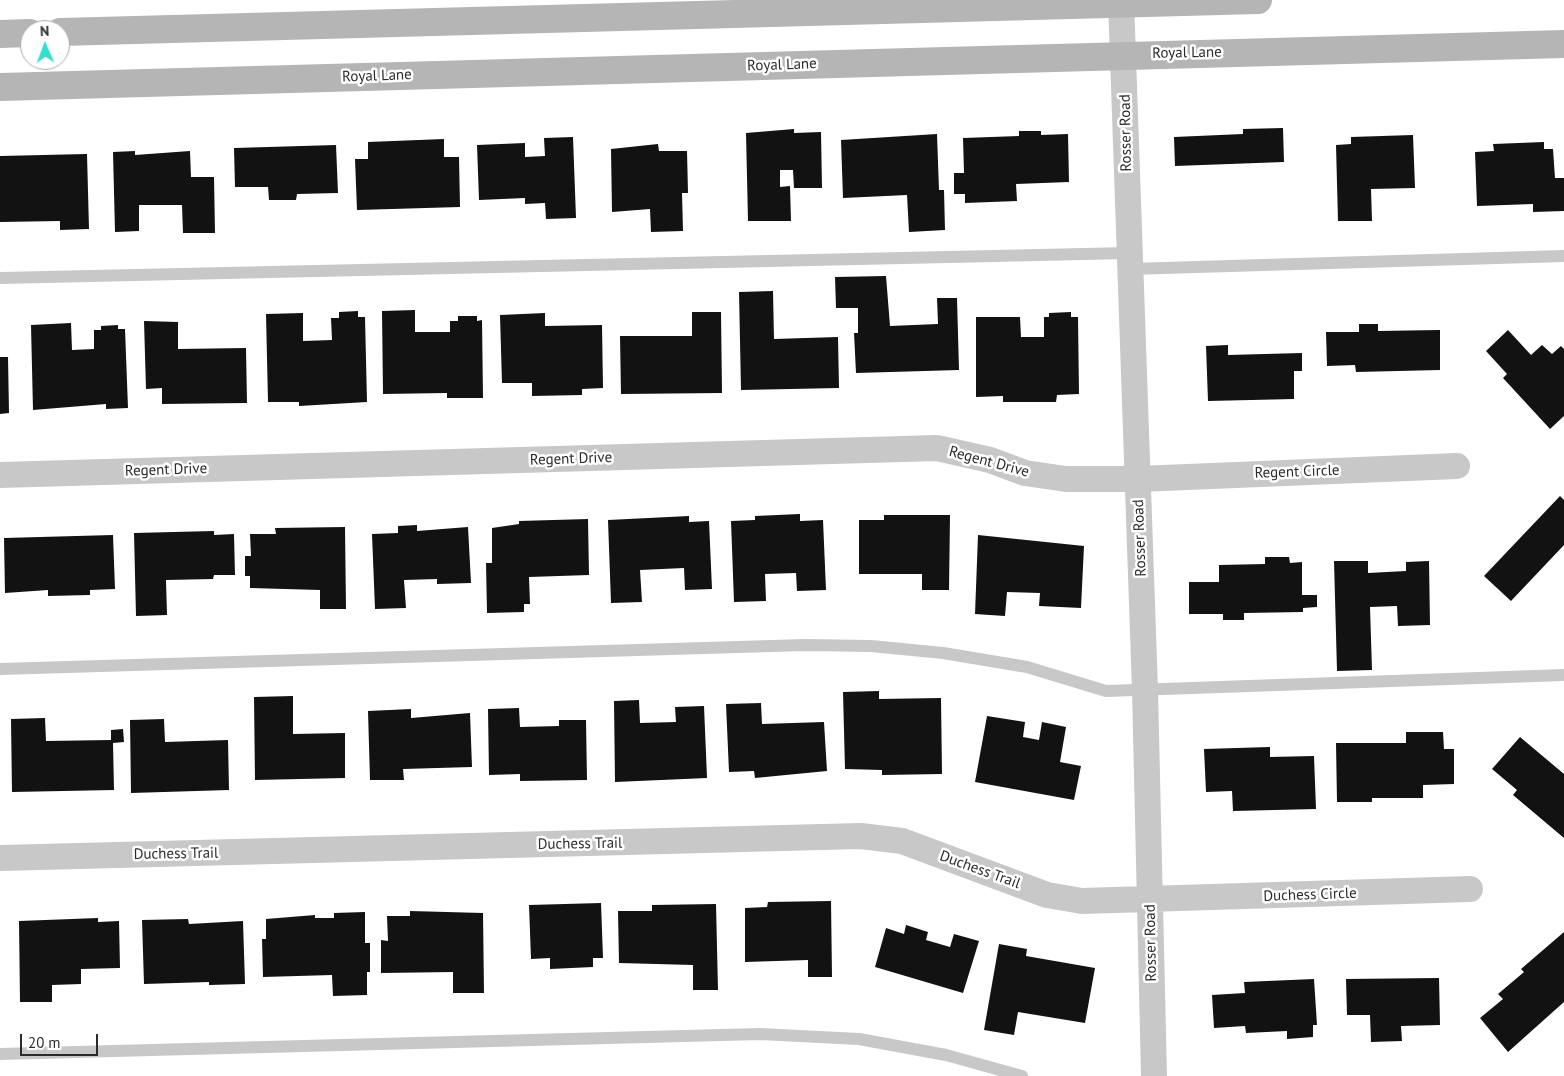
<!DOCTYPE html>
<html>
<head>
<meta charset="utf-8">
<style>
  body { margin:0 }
  #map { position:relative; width:1564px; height:1076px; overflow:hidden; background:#fff; font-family:"PT Sans",sans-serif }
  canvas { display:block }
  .north { position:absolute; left:20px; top:20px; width:50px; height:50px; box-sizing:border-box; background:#fff; border:1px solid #aaa; border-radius:50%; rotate:358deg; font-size:14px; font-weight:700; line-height:20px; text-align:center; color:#2b2b2b }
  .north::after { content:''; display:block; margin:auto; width:18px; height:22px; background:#32ded0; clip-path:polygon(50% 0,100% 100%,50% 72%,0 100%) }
  .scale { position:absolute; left:20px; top:1034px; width:78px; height:22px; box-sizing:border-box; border:2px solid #2b2b2b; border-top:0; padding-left:6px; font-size:15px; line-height:18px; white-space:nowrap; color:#2b2b2b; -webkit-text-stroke:4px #fff; paint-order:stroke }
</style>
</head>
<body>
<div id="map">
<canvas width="1564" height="1076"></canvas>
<div class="north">N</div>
<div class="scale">20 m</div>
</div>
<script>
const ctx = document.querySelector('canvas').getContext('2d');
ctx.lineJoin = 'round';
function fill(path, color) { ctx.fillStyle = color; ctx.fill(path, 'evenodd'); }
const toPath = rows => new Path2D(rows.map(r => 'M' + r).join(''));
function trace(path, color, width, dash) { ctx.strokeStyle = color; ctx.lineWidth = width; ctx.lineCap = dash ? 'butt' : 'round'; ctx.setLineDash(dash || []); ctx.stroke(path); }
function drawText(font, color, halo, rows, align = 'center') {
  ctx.font = font + ' "PT Sans",sans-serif'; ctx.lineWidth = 5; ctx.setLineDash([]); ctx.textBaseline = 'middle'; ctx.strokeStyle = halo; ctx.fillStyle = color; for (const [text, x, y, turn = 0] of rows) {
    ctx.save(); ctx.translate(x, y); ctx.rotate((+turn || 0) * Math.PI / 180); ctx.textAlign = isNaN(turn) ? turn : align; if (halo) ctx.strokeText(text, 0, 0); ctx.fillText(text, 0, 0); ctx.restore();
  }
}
fill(toPath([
  [1283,128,1284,162,1175,166,1174,137,1243,134,1243,129],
  [794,129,794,133,821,132,822,188,794,188,793,170,780,170,780,187,790,186,791,221,748,221,746,133],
  [1019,131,1041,131,1041,135,1068,134,1069,182,1016,184,1017,201,965,203,965,194,954,194,954,173,964,173,963,138,1019,136],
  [937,134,939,190,944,190,945,230,909,232,907,195,843,198,841,140],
  [1413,135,1415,188,1371,189,1372,221,1338,221,1336,145,1351,144,1351,137],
  [573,137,576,218,546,219,545,203,525,204,525,198,479,200,477,145,525,143,525,157,545,156,544,138],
  [444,139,444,157,459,157,460,207,357,210,355,159,368,159,368,142],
  [1544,142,1544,149,1553,149,1555,178,1564,178,1564,211,1533,212,1533,204,1477,206,1475,152,1494,151,1493,144],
  [658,144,659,151,687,151,688,193,682,193,683,231,651,232,650,209,612,212,611,149],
  [336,145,338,193,297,194,296,200,269,200,268,187,235,187,234,148],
  [135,151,135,155,190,151,191,177,214,177,215,233,183,233,182,205,139,205,139,231,115,232,113,152],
  [87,154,89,229,60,230,60,221,0,222,0,156],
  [886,276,890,326,938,324,937,298,957,298,959,370,856,373,854,333,858,333,858,308,836,308,835,277],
  [773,291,774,339,838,337,839,388,741,390,739,292],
  [415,310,415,332,450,332,450,321,458,321,458,316,477,316,477,321,482,320,483,398,447,398,447,393,383,394,382,311],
  [358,311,358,317,365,317,367,402,299,406,299,402,268,402,266,314,303,313,303,341,332,340,331,318,339,318,339,312],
  [692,312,721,312,722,393,621,394,620,336,692,336],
  [1071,312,1071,317,1078,317,1079,394,1057,395,1056,402,1003,402,1003,396,976,397,976,317,1020,317,1021,337,1044,337,1044,317,1049,317,1049,313],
  [545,313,545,326,602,325,603,388,582,389,582,395,532,396,532,383,502,383,500,315],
  [144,321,178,322,178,349,246,348,247,403,162,404,162,388,146,389],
  [71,323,72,350,94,349,94,330,101,330,101,326,118,325,118,329,125,329,128,408,106,409,106,404,33,410,31,325],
  [1359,324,1378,324,1378,331,1440,330,1440,370,1356,372,1355,365,1327,366,1326,332,1359,332],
  [1508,330,1531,355,1542,345,1552,354,1561,346,1564,349,1564,416,1550,429,1503,378,1507,374,1486,351],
  [1228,345,1228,355,1302,353,1302,371,1294,371,1294,399,1208,401,1206,346],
  [0,357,8,357,9,413,0,414],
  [1560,496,1564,500,1564,545,1511,601,1484,576],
  [800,514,800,521,823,520,826,590,797,591,796,573,765,574,766,601,734,602,731,521,755,520,755,516],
  [884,515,950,515,949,590,922,590,922,574,859,574,859,520,884,520],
  [689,516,689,522,709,521,712,589,685,590,684,568,640,570,642,602,611,603,608,520],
  [588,519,589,575,529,577,530,604,524,604,524,612,487,613,486,563,492,563,492,528,519,524,519,521],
  [417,525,417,531,468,527,471,583,437,584,437,579,404,580,406,608,375,609,372,534,398,533,398,526],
  [345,527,346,609,320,609,320,590,250,588,250,576,245,576,245,556,251,556,250,534,276,534,275,528],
  [214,531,214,535,234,534,235,575,214,575,213,579,166,580,167,615,136,616,134,533],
  [113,535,115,589,90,590,90,595,48,596,48,590,5,593,4,538],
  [978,535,1084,546,1081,608,1039,606,1040,593,1007,592,1005,616,975,614],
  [1265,557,1289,557,1290,563,1302,562,1302,595,1317,595,1317,607,1303,608,1303,612,1244,613,1244,620,1223,620,1223,614,1189,614,1189,582,1219,582,1219,565,1265,564],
  [1334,561,1368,561,1368,573,1406,571,1406,562,1429,561,1430,625,1398,626,1397,606,1370,607,1372,670,1337,671],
  [879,691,879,699,941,698,942,774,882,775,882,770,845,769,843,692],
  [293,696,293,734,345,733,345,778,255,780,254,697],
  [639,700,640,723,676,722,675,707,704,706,707,778,615,782,614,701],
  [761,703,762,724,824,722,827,771,755,778,754,771,729,772,726,704],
  [519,708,520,727,559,726,559,720,586,720,587,780,520,781,520,774,489,775,488,709],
  [411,709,411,718,470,713,472,767,403,769,404,780,370,780,368,711],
  [987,716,1025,722,1023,737,1039,740,1042,722,1066,727,1060,762,1081,766,1074,800,975,782],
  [45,718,46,741,111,740,111,730,123,729,124,742,113,743,114,790,12,792,11,719],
  [164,719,165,742,228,740,229,790,131,793,130,720],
  [1406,732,1443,732,1444,749,1454,749,1454,784,1423,785,1423,798,1372,798,1372,802,1337,802,1336,743,1406,743],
  [1520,737,1564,774,1564,838,1513,795,1517,790,1492,769],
  [1270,747,1270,757,1314,756,1316,809,1233,811,1232,791,1206,792,1204,749],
  [831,901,832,977,808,977,808,960,745,962,745,908,767,907,768,902],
  [601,903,603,958,593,958,593,967,550,969,550,958,531,959,529,905],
  [716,904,718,990,693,990,693,965,619,963,618,911,652,911,652,905],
  [410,911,483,913,484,993,453,993,453,972,381,973,381,940,388,941,387,916,410,916],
  [365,912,365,943,370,943,370,972,367,972,367,995,333,996,332,975,263,977,262,939,266,939,266,919,315,915,315,918,334,918,334,913],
  [98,918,98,922,119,921,120,968,81,969,81,984,52,985,52,1002,20,1002,19,921],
  [188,919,189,924,243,921,245,984,209,985,209,982,144,984,142,920],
  [906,925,928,932,926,940,950,947,954,934,979,941,963,993,875,967,886,928,904,934],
  [1564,932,1564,1002,1508,1052,1480,1018,1503,999,1498,994,1524,972,1521,969],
  [999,944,1027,949,1026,956,1095,968,1085,1023,1018,1012,1014,1035,984,1030],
  [1439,978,1440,1025,1401,1026,1402,1041,1371,1042,1370,1015,1347,1015,1346,979],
  [1314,979,1317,1025,1313,1025,1313,1037,1287,1039,1287,1031,1246,1033,1245,1026,1214,1028,1212,995,1245,993,1244,982]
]), '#121212');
trace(toPath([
  [1130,269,1564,256],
  [0,278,1129,253],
  [0,669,805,645,871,646,943,653,1027,667,1106,691,1564,675],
  [0,1054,760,1034,859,1039,946,1055,1022,1076]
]), '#c8c8c8', 12);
trace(toPath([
  [1121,0,1145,690,1154,1076],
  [0,475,937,448,990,460,1025,473,1066,479,1138,479,1457,466],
  [0,858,861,836,902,841,1047,895,1082,901,1470,889]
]), '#c8c8c8', 26);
trace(toPath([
  [60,32,1258,0],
  [0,34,30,33],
  [0,87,1564,44]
]), '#b5b5b5', 28);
drawText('15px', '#2b2b2b', '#fff', [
  ["Royal Lane",1187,53,-1],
  ["Royal Lane",782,65,-2],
  ["Royal Lane",377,76,-2],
  ["Rosser Road",1126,133,-91],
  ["Regent Drive",571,459,-2],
  ["Regent Drive",989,462,15],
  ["Regent Drive",166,470,-2],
  ["Regent Circle",1297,472,-2],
  ["Rosser Road",1140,538,-92],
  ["Duchess Trail",580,844,-1],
  ["Duchess Trail",176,854,-1],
  ["Duchess Trail",980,870,20],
  ["Duchess Circle",1310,895,-2],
  ["Rosser Road",1151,943,-91]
]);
</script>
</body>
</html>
